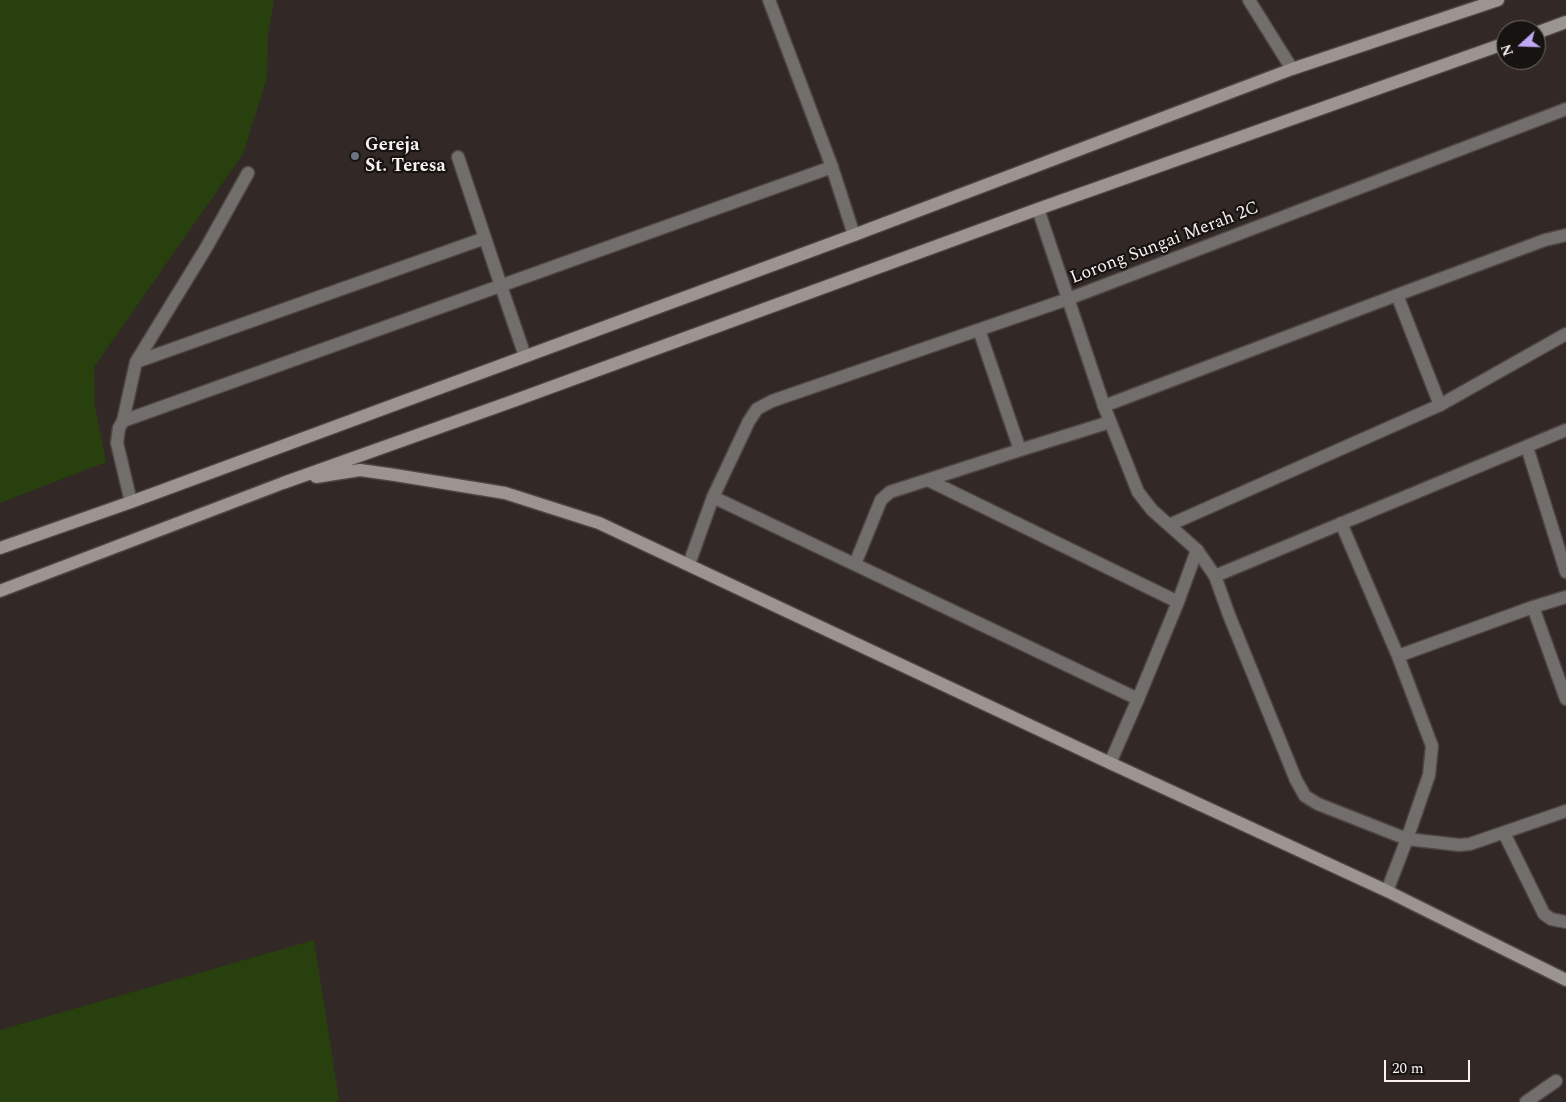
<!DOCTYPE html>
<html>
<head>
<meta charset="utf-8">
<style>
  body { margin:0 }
  #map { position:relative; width:1566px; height:1102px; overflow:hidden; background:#322926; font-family:Spectral,serif }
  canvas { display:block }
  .north { position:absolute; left:1496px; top:20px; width:50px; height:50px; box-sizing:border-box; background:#171311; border:1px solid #716c6a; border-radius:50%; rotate:250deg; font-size:14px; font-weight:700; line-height:20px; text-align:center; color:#f8f2f0 }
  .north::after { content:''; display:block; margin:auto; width:18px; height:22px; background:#c0a8f4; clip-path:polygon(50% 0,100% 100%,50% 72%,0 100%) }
  .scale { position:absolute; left:1384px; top:1060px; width:86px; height:22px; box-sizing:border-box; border:2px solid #f8f2f0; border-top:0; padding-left:6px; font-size:15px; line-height:18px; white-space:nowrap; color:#f8f2f0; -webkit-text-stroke:4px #171311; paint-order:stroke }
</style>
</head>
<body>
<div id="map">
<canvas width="1566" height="1102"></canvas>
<div class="north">N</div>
<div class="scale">20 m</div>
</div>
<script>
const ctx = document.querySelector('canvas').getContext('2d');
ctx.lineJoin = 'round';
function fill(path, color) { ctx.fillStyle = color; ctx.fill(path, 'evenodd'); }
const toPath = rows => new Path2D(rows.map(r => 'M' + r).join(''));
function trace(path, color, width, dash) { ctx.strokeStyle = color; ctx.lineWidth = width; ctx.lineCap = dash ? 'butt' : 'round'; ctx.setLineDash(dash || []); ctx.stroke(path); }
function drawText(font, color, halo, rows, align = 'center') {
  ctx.font = font + ' Spectral,serif'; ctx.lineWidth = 4.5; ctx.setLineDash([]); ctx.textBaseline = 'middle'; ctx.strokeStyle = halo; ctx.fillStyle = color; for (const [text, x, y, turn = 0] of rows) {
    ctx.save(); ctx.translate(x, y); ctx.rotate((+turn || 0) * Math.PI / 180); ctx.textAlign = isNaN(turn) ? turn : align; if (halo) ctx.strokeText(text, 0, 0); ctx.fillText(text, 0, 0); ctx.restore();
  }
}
fill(toPath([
  [0,0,274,0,268,34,267,78,243,154,94,367,95,406,106,462,0,503],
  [314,940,339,1100,335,1102,0,1102,0,1030]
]), '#27400e');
const lane = toPath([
  [769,0,832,167],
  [458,157,501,286],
  [248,173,206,248,136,362,485,238],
  [1397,295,1440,405],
  [979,330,1020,450],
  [1104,406,1397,295,1545,240,1566,235],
  [123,421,136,362],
  [1527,447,1566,572],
  [928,480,1178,602],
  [1341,523,1398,656,1432,746,1429,775,1407,839],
  [855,564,881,500,890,492,1020,450,1110,422],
  [1215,576,1566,430],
  [1533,607,1566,699],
  [1398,656,1533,607,1566,597],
  [1138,699,1178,602,1197,550],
  [1504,833,1544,914,1551,919,1566,922],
  [1526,1102,1556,1081]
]);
const street = toPath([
  [1249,0,1292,69],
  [1038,209,1104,406,1138,492,1152,510,1197,550,1215,576,1229,615,1296,780,1305,796,1318,804,1407,839,1459,845,1470,844,1566,811],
  [501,286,525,356],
  [713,497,1138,699,1110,763],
  [131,502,117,443,119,428,123,421,832,167,854,235],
  [1169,525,1440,405,1566,334],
  [689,564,713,497,749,421,757,409,772,401,1068,299,1566,109],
  [1387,891,1407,839]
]);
const secondary = toPath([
  [1536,33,1566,22],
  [316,477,360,470,395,475,505,493,599,523,1110,763,1387,891,1566,980],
  [0,548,131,502,854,235,1292,69,1498,0],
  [0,591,283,483,516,400,1038,209,1506,43]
]);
trace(lane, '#4e4542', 15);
trace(street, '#4e4542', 15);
trace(secondary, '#4e4542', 15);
trace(lane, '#726e6c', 12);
trace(street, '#726e6c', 12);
trace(secondary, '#9b9490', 12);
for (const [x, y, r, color] of [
  [355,156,5,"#6b7280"]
]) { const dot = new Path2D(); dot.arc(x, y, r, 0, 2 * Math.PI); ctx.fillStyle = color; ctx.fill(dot); trace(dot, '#171311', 2); }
drawText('bold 18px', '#f8f2f0', '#171311', [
  ["Gereja",365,146],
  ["St. Teresa",365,167]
], 'left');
drawText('18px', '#f8f2f0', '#171311', [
  ["Lorong Sungai Merah 2C",1165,244,-21]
]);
</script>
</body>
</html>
